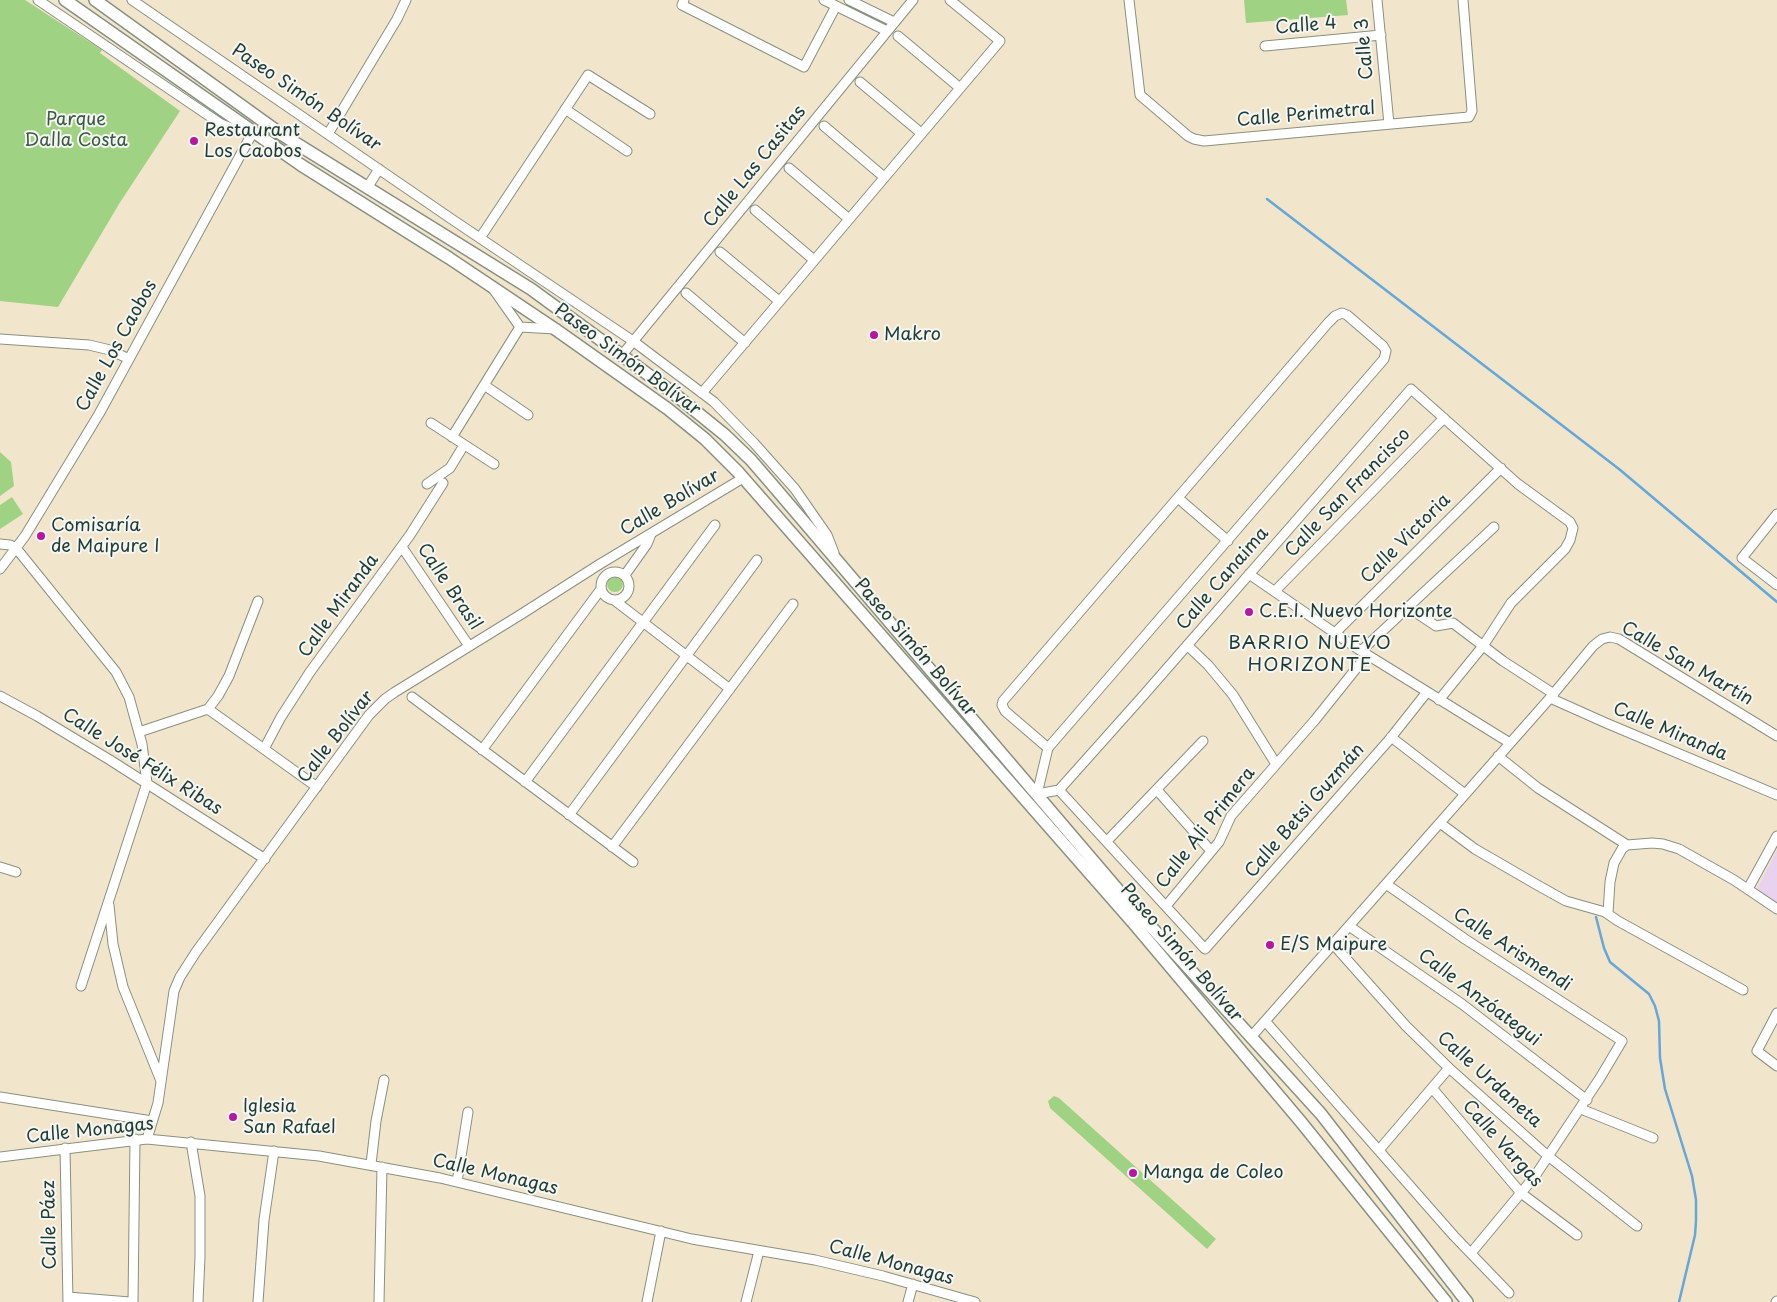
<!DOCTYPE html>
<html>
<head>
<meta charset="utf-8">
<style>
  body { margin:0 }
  canvas { display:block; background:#f1e5cc }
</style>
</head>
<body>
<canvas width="1777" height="1302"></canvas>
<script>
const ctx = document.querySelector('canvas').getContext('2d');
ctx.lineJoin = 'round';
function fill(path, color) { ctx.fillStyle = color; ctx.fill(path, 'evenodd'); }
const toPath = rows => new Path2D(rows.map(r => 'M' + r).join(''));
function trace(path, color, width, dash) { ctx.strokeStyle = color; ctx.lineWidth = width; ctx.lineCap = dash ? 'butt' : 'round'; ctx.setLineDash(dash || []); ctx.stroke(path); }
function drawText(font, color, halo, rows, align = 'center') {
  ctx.font = font + ' "Playpen Sans",sans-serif'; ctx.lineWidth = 4; ctx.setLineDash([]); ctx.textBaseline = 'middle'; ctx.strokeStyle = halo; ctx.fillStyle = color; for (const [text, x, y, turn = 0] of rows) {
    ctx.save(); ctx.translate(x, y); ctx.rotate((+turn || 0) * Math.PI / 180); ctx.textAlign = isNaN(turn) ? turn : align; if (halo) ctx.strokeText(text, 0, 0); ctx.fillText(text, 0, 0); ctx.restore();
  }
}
fill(toPath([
  [1777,850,1777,903,1757,889]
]), '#e9d2ed');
fill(toPath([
  [0,0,25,0,102,50,100,53,180,111,119,204,58,307,0,301],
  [1244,0,1346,0,1348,15,1246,23],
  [0,452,11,462,14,486,0,496],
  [12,497,23,514,0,529,0,505],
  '607 584a8 8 0 1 1 16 0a8 8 0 1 1-16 0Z',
  [1054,1096,1059,1098,1216,1239,1207,1249,1050,1108,1048,1101]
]), '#9fd383');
trace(toPath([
  [1267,199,1619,469,1777,602],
  [1596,917,1604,948,1610,962,1649,994,1655,1006,1659,1021,1660,1058,1665,1089,1692,1176,1696,1200,1696,1221,1695,1235,1679,1302]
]), '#65a7d9', 2.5);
const minor = toPath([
  [132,0,453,220,633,341,714,402,754,443,795,489,827,535,834,553],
  [684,0,682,5,804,67,836,6],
  [824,0,887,31],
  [849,0,894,22],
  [1129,0,1140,95,1188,136,1194,139,1204,141,1469,117,1472,111,1463,0],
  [1377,0,1389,124],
  [898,36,960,88],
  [1265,46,1381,35],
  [860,82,921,133],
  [565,109,627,151],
  [824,126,884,177],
  [328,134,397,19,406,0],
  [789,168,849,219],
  [367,188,379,169],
  [755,210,814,260],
  [480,238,588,75,650,114],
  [720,252,779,301],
  [494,290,520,327],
  [686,293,745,343],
  [520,327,555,329],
  [0,339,89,345,110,350,129,359],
  [622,355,913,0],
  [484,385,528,415],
  [702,393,1000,41,950,0],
  [431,423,494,464],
  [452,437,520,327],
  [427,484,450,468,464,445],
  [1178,498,1228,541],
  [1777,514,1742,558,1777,585],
  [0,544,10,545,16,548,116,672,129,697,142,744,147,783,81,986],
  [402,547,469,646],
  [0,569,25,536,99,414,253,132,236,130,221,124,38,0],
  '601 586a14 14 0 1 1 28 0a14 14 0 1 1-28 0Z',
  [1249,574,1358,649,1510,743],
  [625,575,647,544,651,534],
  [1275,591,1444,418],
  [614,600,730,689],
  [1409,608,1436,626,1453,623,1503,661,1554,694],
  [1335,633,1501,468],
  [1187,645,1208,665,1233,695,1276,764],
  [1361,651,1494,527],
  [0,696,37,716,110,760,265,859],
  [412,697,633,862],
  [1550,698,1606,723,1777,795],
  [208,709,317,787],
  [139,732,208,709,218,696,229,676,258,601],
  [1391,737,1465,794],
  [1048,748,1005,711,1002,705,1003,701,1328,323,1335,316,1342,313,1347,315,1383,346,1386,351,1384,359,1048,748,1037,794,1059,790,1142,697,1411,389,1518,484,1570,522,1573,528,1570,540,1565,549,1511,603,1483,646,1439,700],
  [264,749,281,717,310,672,410,535,443,483],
  [482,750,601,589],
  [1498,756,1538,788,1627,845,1652,843,1663,844,1679,849,1734,880,1777,909],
  [525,782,715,525],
  [1059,790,1205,949,1389,740,1427,692],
  [1157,790,1211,851],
  [569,815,757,560],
  [1440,823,1475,849,1539,886,1566,901,1605,912,1618,921,1743,990],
  [1107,841,1203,741],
  [612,847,793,604],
  [0,867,16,872],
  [1386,884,1465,939,1622,1041,1600,1078,1535,1176,1471,1253],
  [1748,889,1777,836],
  [109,905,113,944,123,987,161,1081],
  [1166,906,1219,842,1231,816,1315,720,1367,655],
  [1608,913,1610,882,1614,863,1622,849,1627,845],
  [1349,926,1462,1004,1587,1100],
  [1333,944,1406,1026,1449,1068,1548,1156,1637,1226],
  [1777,1013,1757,1051,1777,1066],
  [1265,1021,1454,1236,1509,1293],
  [1251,1037,1550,698,1593,646,1602,639,1610,637,1619,639,1777,736],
  [1432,1088,1521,1193,1577,1235],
  [0,1097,152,1121],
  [1581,1109,1653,1138],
  [147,1139,158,1103,174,991,180,977,196,952,369,715,385,699,395,692,520,615,600,564,743,478],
  [191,1142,200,1196,200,1257,198,1302],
  [65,1148,68,1302],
  [1379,1150,1449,1068],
  [0,1157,147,1139,319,1156,440,1178,692,1239,815,1260,883,1276,975,1302],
  [371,1164,376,1121,384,1080],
  [457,1182,468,1112],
  [68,1297,130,1302],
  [133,1302,135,1139],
  [258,1302,264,1220,274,1151],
  [379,1302,382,1167],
  [647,1302,661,1231],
  [746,1302,759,1251],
  [908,1302,913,1284],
  [1776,1302,1777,1301]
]);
const major = toPath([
  [65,0,301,165,449,258,555,329,668,409,705,439,739,473,1135,925,1301,1122,1446,1302],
  [95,0,281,134,531,289,672,392,725,435,751,460,776,489,1125,898,1321,1114,1467,1302]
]);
trace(minor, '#889180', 11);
trace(major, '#889180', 14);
trace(minor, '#fff', 9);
trace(major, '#fff', 11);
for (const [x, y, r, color] of [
  [194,141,5,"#b5179e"],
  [874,335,5,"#b5179e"],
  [41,536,5,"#b5179e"],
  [1249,612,5,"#b5179e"],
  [1270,945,5,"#b5179e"],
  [233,1117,5,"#b5179e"],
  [1133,1173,5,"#b5179e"]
]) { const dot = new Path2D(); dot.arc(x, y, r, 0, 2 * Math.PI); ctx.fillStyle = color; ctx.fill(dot); trace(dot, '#f6f6f2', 2); }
drawText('18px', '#1f3d34', '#f6f6f2', [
  ["Calle 4",1306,26,-5],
  ["Calle 3",1365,49,-95],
  ["Paseo Simón Bolívar",306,98,34],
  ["Calle Perimetral",1306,115,-5],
  ["Calle Las Casitas",755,167,-51],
  ["Calle Los Caobos",117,346,-61],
  ["Paseo Simón Bolívar",627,360,36],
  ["Calle San Francisco",1348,493,-46],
  ["Calle Bolívar",670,503,-31],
  ["Calle Victoria",1406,539,-45],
  ["Calle Canaima",1223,579,-49],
  ["Calle Brasil",449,587,56],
  ["Calle Miranda",339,606,-54],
  ["Paseo Simón Bolívar",915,648,49],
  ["Calle San Martín",1687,664,30],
  ["Calle Miranda",1670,732,23],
  ["Calle Bolívar",336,737,-52],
  ["Calle José Félix Ribas",142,762,32],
  ["Calle Betsi Guzmán",1305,811,-49],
  ["Calle Ali Primera",1206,828,-52],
  ["Calle Arismendi",1512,950,33],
  ["Paseo Simón Bolívar",1181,953,49],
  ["Calle Anzóategui",1479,998,37],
  ["Calle Urdaneta",1489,1080,42],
  ["Calle Monagas",90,1131,-6],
  ["Calle Vargas",1502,1144,48],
  ["Calle Monagas",495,1175,13],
  ["Calle Páez",50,1225,-91],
  ["Calle Monagas",891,1263,15]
]);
drawText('18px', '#395b44', '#f6f6f2', [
  ["Parque",76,120],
  ["Dalla Costa",76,141]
]);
drawText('18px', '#1f3d34', '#f6f6f2', [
  ["Restaurant",204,131],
  ["Los Caobos",204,152],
  ["Makro",884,335],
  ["Comisaría",51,526],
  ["de Maipure I",51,547],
  ["C.E.I. Nuevo Horizonte",1259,612],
  ["E/S Maipure",1280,945],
  ["Iglesia",243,1107],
  ["San Rafael",243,1128],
  ["Manga de Coleo",1143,1173]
], 'left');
ctx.letterSpacing = '1px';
drawText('19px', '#1f3d34', '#f6f6f2', [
  ["BARRIO NUEVO",1310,644],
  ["HORIZONTE",1310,666]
]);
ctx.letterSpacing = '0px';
</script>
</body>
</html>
